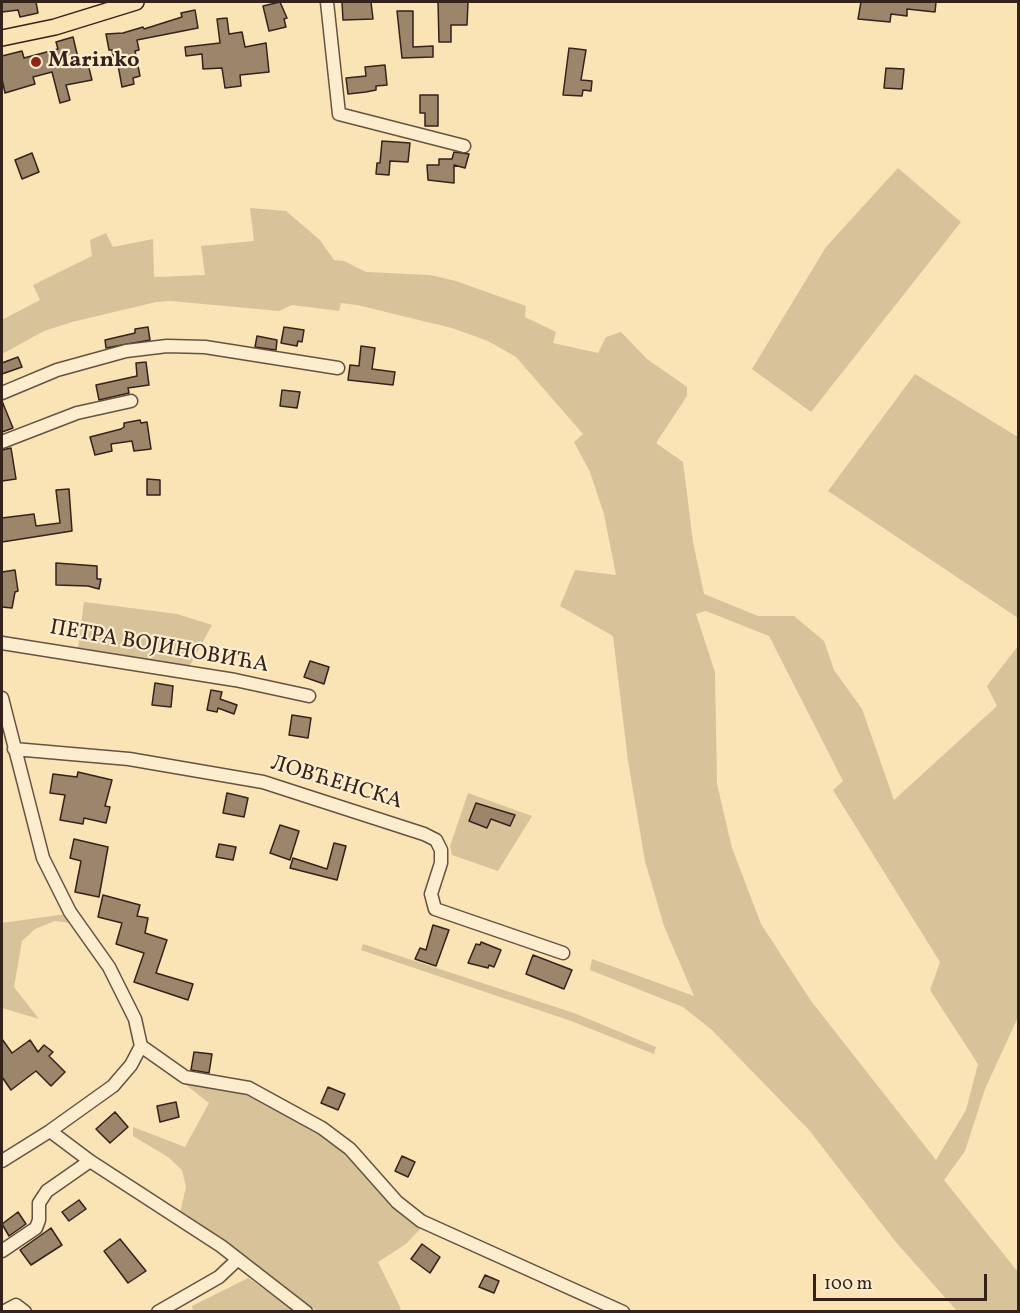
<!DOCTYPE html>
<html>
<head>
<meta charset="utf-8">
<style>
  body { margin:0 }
  #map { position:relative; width:1020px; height:1313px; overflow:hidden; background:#fae3b4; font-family:Vollkorn,serif }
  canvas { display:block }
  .frame { position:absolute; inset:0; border:3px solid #34221b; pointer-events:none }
  .scale { position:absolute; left:813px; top:1274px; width:174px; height:27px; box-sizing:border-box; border:3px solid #34221b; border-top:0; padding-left:8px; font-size:18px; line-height:21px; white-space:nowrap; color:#34221b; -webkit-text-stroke:4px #fcedce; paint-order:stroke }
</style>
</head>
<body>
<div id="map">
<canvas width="1020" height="1313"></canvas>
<div class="frame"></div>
<div class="scale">100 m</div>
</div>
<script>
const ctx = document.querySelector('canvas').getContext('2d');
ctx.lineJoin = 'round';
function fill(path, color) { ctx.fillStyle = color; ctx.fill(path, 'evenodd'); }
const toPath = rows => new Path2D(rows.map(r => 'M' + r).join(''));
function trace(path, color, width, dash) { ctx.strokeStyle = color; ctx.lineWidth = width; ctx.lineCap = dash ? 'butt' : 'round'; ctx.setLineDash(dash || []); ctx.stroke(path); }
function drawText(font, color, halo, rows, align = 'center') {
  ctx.font = font + ' Vollkorn,serif'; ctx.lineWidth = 4.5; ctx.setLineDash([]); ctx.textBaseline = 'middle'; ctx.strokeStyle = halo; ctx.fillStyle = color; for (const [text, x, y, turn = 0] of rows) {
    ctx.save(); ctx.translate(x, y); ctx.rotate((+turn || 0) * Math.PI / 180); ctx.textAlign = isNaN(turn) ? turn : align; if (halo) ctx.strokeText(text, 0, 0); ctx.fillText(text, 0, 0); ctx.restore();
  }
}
fill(toPath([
  [898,168,961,222,811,412,752,369,826,247],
  [250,208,286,211,320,240,334,260,344,261,366,272,430,275,456,281,526,306,525,317,556,332,553,343,598,353,606,337,621,332,647,359,687,387,687,396,656,443,683,462,693,542,704,594,758,616,794,616,824,641,834,670,862,709,894,800,997,706,987,686,1018,646,1018,1017,985,1089,965,1151,944,1180,1018,1272,1018,1311,957,1311,895,1241,809,1130,712,1030,683,1007,590,970,592,959,694,996,664,926,645,861,628,761,613,636,560,606,575,570,616,575,604,514,590,472,574,442,583,434,516,357,488,341,452,328,357,305,341,303,339,311,292,305,279,311,171,301,156,302,72,322,44,331,2,354,2,320,40,300,33,285,92,256,90,240,106,233,113,247,153,239,154,277,205,275,201,246,254,241],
  [706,611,769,636,843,781,833,790,940,962,930,990,978,1064,966,1110,936,1160,811,1001,761,924,732,848,717,784,715,672,696,614],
  [915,374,1018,437,1018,618,828,491],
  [84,602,177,614,212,625,189,667,78,648],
  [468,793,532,816,498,871,452,855,450,846],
  [66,914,71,923,55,921,35,929,22,941,14,987,39,1019,2,1008,2,923],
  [363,944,574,1013,656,1047,654,1054,571,1021,361,950],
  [182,1082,207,1087,233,1089,261,1097,327,1136,356,1163,392,1203,421,1228,406,1244,378,1262,401,1309,398,1312,317,1311,179,1217,186,1187,182,1170,168,1157,133,1136,133,1127,185,1147,209,1103],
  [248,1278,295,1311,193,1311,192,1306]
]), '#d8c29a');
const building = toPath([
  [2,2,36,2,38,13,20,17,18,10,2,12,2,2],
  [280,2,287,18,284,19,286,27,269,31,263,6,280,2],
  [342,2,371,2,373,19,343,20,342,2],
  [438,2,468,2,467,25,451,25,451,42,439,42,438,2],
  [861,2,936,2,935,12,907,9,907,16,891,14,890,22,858,19,861,2],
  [195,10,198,28,137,40,139,50,135,51,140,76,133,78,134,84,122,87,118,65,115,66,112,50,109,50,106,34,123,33,143,27,144,29,182,17,181,13,195,10],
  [397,11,413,11,413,47,433,46,433,57,402,58,397,11],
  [227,18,229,34,242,32,245,47,266,43,269,72,240,75,241,86,225,88,222,68,203,69,202,54,186,56,185,47,220,43,217,19,227,18],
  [73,37,80,66,88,64,92,80,66,85,70,100,60,103,52,72,33,77,35,84,5,93,2,79,2,56,22,51,24,58,58,49,56,42,73,37],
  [569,48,586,50,581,80,592,81,591,91,583,90,582,96,563,95,569,48],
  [385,65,387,85,376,86,376,90,366,92,348,94,346,78,366,76,365,67,385,65],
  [886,68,904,69,902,89,884,88,886,68],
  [420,95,438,95,438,126,425,126,425,113,420,113,420,95],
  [382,141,410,143,408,162,390,161,389,175,376,174,377,163,380,163,382,141],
  [454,152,469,154,465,168,454,165,454,183,428,180,427,165,439,165,439,159,452,159,454,152],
  [32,153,39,172,22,179,15,160,32,153],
  [148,327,150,340,106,348,105,340,135,333,135,329,148,327],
  [284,327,304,330,302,342,298,341,297,346,281,343,284,327],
  [257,336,277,340,276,350,255,347,257,336],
  [361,346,375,348,372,369,395,372,393,385,348,380,350,365,359,366,361,346],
  [18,357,22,367,2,374,2,363,18,357],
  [146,362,149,385,128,388,129,393,99,400,96,385,137,376,136,363,146,362],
  [282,390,300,392,297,408,280,406,282,390],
  [2,401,13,428,2,432,2,401],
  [140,420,141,423,147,422,151,449,134,451,132,441,111,444,112,451,95,455,90,437,121,429,124,427,124,423,140,420],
  [11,448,16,479,2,481,2,450,11,448],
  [147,479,160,480,160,495,147,495,147,479],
  [69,489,72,531,2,542,2,518,34,514,36,526,60,523,56,490,69,489],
  [56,563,97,566,97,579,101,579,99,589,88,586,56,585,56,563],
  [15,570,18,591,15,592,12,608,2,607,2,572,15,570],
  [310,661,329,667,324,684,304,677,310,661],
  [155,683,173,686,171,707,152,705,155,683],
  [211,690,222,692,220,699,237,705,234,714,218,708,217,712,207,710,211,690],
  [292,715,311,718,308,738,289,735,292,715],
  [78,772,112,780,105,806,110,807,106,823,84,818,83,824,60,820,65,795,50,793,53,774,77,777,78,772],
  [227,793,248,798,244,817,223,813,227,793],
  [476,803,515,815,510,826,491,819,487,828,469,821,476,803],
  [280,825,299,831,290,860,270,853,280,825],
  [74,839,108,847,99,897,75,892,81,861,70,858,74,839],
  [334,843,346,846,337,880,290,868,293,858,327,869,334,843],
  [219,844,236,847,233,860,216,857,219,844],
  [103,895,140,905,137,916,148,918,145,933,167,940,156,973,193,984,188,1000,134,982,144,953,116,944,122,923,98,917,103,895],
  [433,925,449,930,436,966,415,959,420,948,426,950,433,925],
  [481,942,501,950,494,967,489,965,488,968,468,963,476,944,480,945,481,942],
  [533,955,572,970,564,989,526,974,533,955],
  [2,1039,12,1053,30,1040,38,1052,44,1045,53,1052,49,1056,65,1072,51,1086,36,1071,11,1090,2,1077,2,1039],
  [194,1052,212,1054,209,1073,191,1070,194,1052],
  [328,1087,345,1094,338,1110,321,1103,328,1087],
  [176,1102,179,1117,160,1122,157,1106,176,1102],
  [115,1112,128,1127,110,1143,96,1129,115,1112],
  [402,1156,415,1162,408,1177,395,1171,402,1156],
  [79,1200,86,1209,69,1221,62,1212,79,1200],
  [18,1212,26,1224,9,1236,2,1224,18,1212],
  [51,1228,62,1245,31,1265,20,1250,51,1228],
  [120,1239,146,1271,128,1283,104,1251,120,1239],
  [422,1244,440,1257,430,1273,411,1259,422,1244],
  [485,1275,499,1281,494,1293,479,1287,485,1275]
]);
fill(building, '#9b866b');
trace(building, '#34221b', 1.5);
const minor = toPath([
  [327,2,339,114,464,146],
  [2,393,57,370,126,351,167,346,205,347,338,368],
  [2,442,77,413,131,401],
  [2,643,235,680,309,696],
  [2,698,43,858,70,912,109,967,135,1019,141,1046,131,1065,113,1086,50,1131,2,1161],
  [14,749,129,759,263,782,424,834,436,840,441,850,441,863,431,894,435,909,563,953],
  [141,1046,185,1077,249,1088,322,1128,350,1149,397,1202,421,1221,623,1312],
  [50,1131,90,1161,221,1246,306,1312],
  [2,1251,36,1228,39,1220,39,1203,47,1191,90,1161],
  [3,1312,16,1305,25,1312],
  [158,1312,219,1277,237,1260]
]);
const major = toPath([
  [2,38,55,27,136,2]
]);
trace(minor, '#665241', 15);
trace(major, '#34221b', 18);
trace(minor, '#fcedce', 12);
trace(major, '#fae3b4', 15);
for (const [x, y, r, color] of [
  [36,62,6,"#8f2418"]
]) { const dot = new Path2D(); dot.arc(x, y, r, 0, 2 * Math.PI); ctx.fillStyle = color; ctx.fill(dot); trace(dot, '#fcedce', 2); }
drawText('bold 22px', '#34221b', '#fcedce', [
  ["Marinko",48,62]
], 'left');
drawText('22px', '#34221b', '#fcedce', [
  ["ПЕТРА ВОЈИНОВИЋА",159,648,10],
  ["ЛОВЋЕНСКА",336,784,17]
]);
</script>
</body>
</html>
